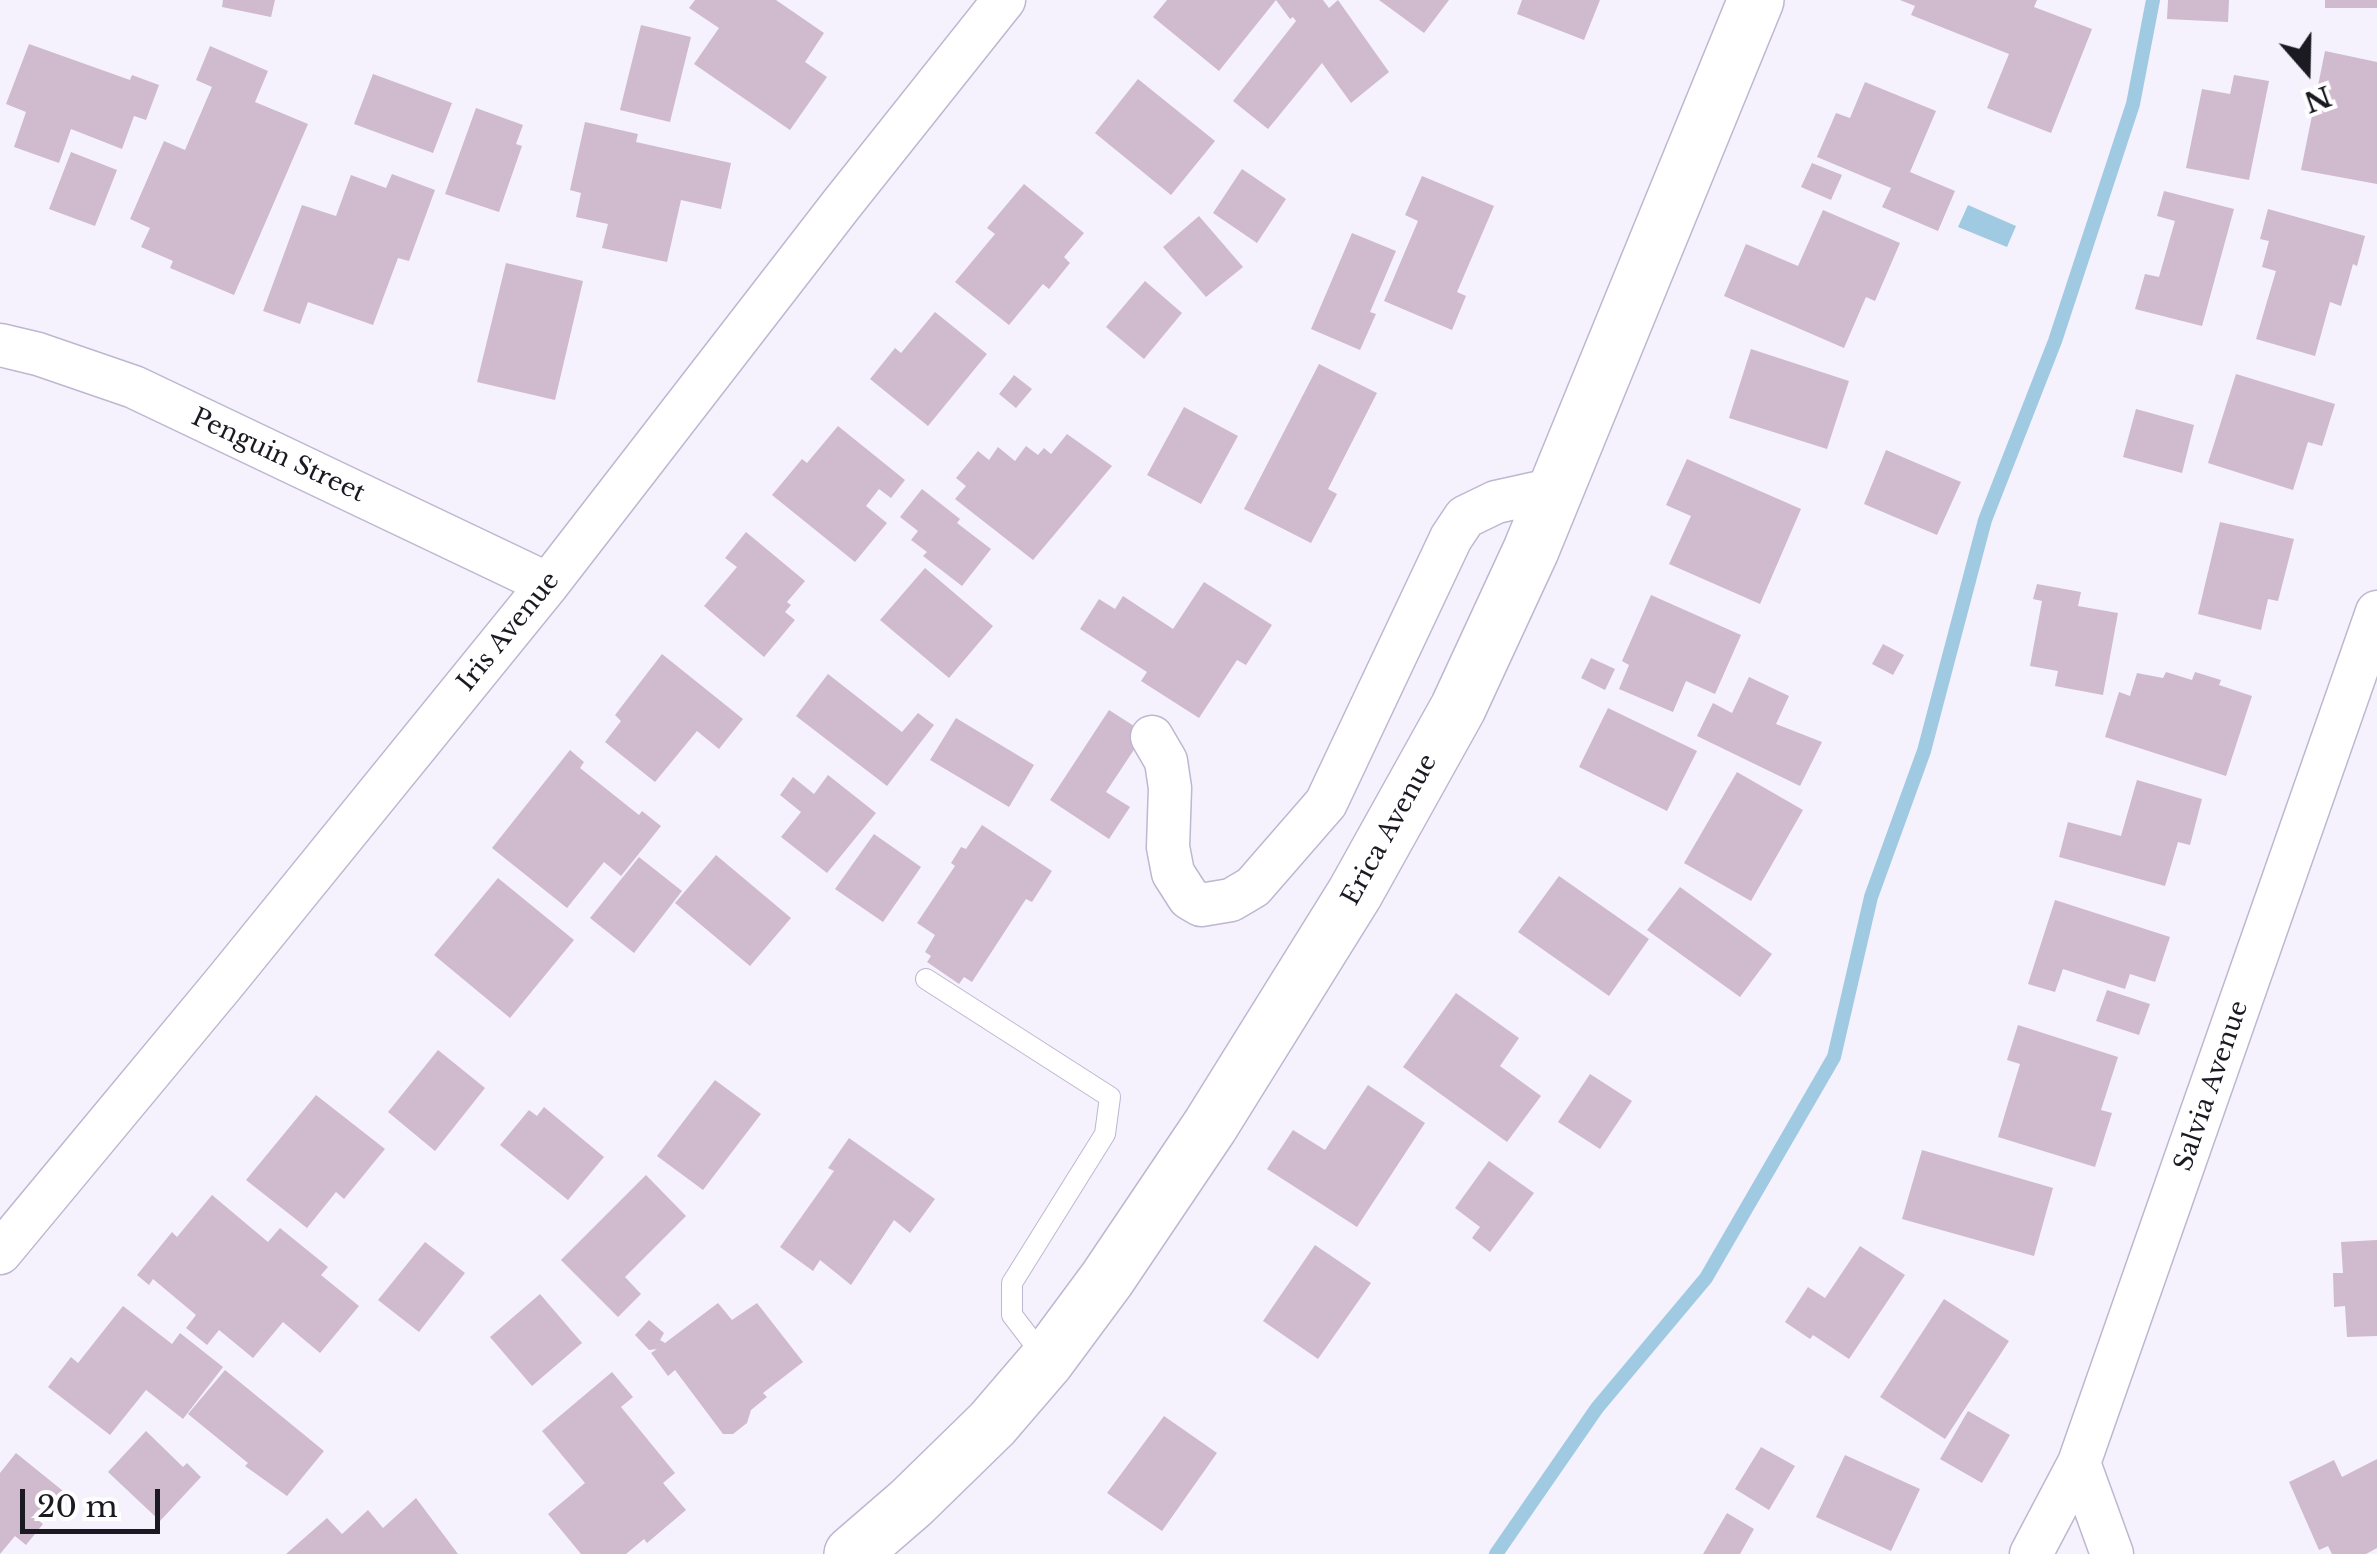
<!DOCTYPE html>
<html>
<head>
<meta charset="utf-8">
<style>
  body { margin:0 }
  #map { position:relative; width:2377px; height:1554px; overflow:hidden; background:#f5f2fd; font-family:"Libre Baskerville",serif }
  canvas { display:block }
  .north { position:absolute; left:2257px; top:20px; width:100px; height:100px; -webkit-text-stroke:8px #fff; paint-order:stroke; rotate:160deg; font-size:28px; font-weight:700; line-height:40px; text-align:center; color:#1b1922 }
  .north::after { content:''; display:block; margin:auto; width:35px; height:45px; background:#1b1922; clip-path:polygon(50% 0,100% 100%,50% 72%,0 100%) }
  .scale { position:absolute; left:20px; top:1489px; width:140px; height:45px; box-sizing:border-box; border:5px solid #1b1922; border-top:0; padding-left:12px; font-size:30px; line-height:35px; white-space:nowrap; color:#1b1922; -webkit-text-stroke:8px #fff; paint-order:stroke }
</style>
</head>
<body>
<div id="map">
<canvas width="2377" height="1554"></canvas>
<div class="north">N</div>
<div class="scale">20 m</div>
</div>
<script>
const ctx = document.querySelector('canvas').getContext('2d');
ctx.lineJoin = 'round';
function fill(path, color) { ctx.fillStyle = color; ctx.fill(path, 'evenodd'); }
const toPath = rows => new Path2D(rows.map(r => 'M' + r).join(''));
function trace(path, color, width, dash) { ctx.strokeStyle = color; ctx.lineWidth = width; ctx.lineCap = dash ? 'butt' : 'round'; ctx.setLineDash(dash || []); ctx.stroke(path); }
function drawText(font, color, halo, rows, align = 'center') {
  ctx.font = font + ' "Libre Baskerville",serif'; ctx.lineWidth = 8; ctx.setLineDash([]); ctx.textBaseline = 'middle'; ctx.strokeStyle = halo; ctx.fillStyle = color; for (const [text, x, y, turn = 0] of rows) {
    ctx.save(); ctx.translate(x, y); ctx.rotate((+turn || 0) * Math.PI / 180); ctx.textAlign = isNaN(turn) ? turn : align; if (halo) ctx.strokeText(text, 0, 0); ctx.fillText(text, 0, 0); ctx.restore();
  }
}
fill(toPath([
  [1968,205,2016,226,2007,247,1958,227]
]), '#9fcae1');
trace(toPath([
  [1496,1554,1597,1408,1706,1278,1834,1057,1871,897,1924,751,1985,520,2055,341,2133,104,2153,0]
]), '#9fcae1', 14);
fill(toPath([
  [223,0,275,0,271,17,222,7],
  [695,0,776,0,824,33,805,62,827,77,790,130,694,64,719,28,689,8],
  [1167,0,1323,0,1329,8,1338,0,1389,72,1351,103,1322,63,1268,129,1233,101,1296,21,1293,17,1290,19,1276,0,1219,71,1153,17],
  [1379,0,1449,0,1424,33],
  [1522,0,1600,0,1584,40,1517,14],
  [1900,0,2037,0,2034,7,2092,29,2051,133,1987,108,2009,54,1911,15,1915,6],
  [2168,0,2229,0,2228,22,2167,19],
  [2325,0,2377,0,2377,8,2325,8],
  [641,25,691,37,670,122,620,110],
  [29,44,130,80,132,75,159,85,146,120,134,116,122,149,71,129,59,163,14,147,26,112,6,104],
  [210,46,268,71,255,102,308,124,234,295,170,268,173,261,141,247,150,228,130,219,164,141,185,150,212,87,196,80],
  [2325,51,2377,62,2377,184,2301,170],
  [373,74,452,103,433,153,354,124],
  [2234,75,2269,81,2249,180,2186,168,2202,89,2230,94],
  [1138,79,1215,141,1171,195,1095,133],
  [1865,82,1936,111,1910,172,1955,191,1938,231,1882,207,1891,188,1817,157,1836,113,1850,118],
  [476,108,523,125,516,144,522,146,499,212,445,194],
  [585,122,638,134,636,142,731,163,721,209,681,200,667,262,602,248,608,224,576,217,581,193,570,190],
  [71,152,117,170,95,226,49,209],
  [1812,163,1842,175,1831,200,1801,187],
  [1242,169,1286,199,1257,243,1213,213],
  [392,174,435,190,409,261,398,258,373,325,308,302,300,324,263,311,302,205,336,216,351,175,386,188],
  [1422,176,1494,206,1457,292,1466,296,1452,330,1384,301,1418,221,1405,215],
  [1024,184,1084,233,1064,257,1070,263,1049,289,1043,284,1009,325,955,282,995,234,987,228],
  [2164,191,2234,209,2202,326,2135,309,2145,274,2159,277,2175,221,2157,216],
  [2268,209,2365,236,2357,266,2353,264,2341,306,2330,302,2315,356,2256,339,2276,271,2262,267,2269,241,2260,239],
  [1823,210,1900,243,1875,301,1866,297,1844,348,1724,296,1746,244,1798,266],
  [1199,216,1243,267,1206,297,1163,247],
  [1352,233,1396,251,1370,312,1376,314,1360,350,1311,329],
  [506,263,583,281,555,400,477,382],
  [1145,281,1182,313,1144,359,1106,327],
  [935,312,987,354,928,426,870,379,895,348,901,353],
  [1751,349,1849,381,1827,449,1729,418],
  [1319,364,1377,393,1328,489,1337,494,1311,543,1244,509],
  [2236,374,2335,404,2322,446,2308,442,2293,490,2208,463],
  [1014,375,1032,389,1016,408,999,394],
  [1184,407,1238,436,1201,504,1147,475],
  [2136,409,2194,425,2182,473,2123,457],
  [838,426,905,480,891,498,879,489,866,506,887,523,855,562,772,495,802,459,807,463],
  [1067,434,1112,466,1033,560,955,499,966,486,956,478,978,451,989,460,998,447,1015,461,1026,446,1038,455,1044,448,1051,454],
  [1886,450,1961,482,1937,535,1864,504],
  [1687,459,1801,509,1760,604,1669,564,1691,516,1666,505],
  [922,489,960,519,957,523,991,549,962,586,923,556,927,552,911,540,918,531,900,517],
  [2220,522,2294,539,2278,601,2268,599,2261,630,2198,614],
  [746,532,805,581,787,602,791,605,785,612,795,620,764,657,704,606,737,567,725,558],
  [925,568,993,626,949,678,880,620],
  [1204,582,1272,625,1246,665,1237,660,1199,718,1141,681,1147,672,1080,629,1099,599,1115,609,1123,596,1173,629],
  [2037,584,2081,592,2078,606,2118,613,2103,695,2055,686,2058,671,2030,666,2042,601,2033,599],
  [1651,595,1741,635,1715,694,1686,681,1673,712,1619,689,1629,665,1622,661],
  [1883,644,1904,655,1893,675,1872,664],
  [662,654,743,719,719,749,697,731,655,782,605,742,621,721,615,715],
  [1591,658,1615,669,1605,690,1581,678],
  [2166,672,2192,680,2195,672,2221,680,2219,685,2252,696,2226,776,2105,737,2119,692,2130,696,2137,673,2163,678],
  [828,674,902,732,918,713,934,725,887,786,796,716],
  [1749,677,1789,696,1776,724,1822,742,1800,786,1697,736,1713,703,1732,713],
  [1608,708,1697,751,1667,811,1579,767],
  [1109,710,1145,733,1106,792,1130,807,1109,839,1050,800],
  [956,718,1034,765,1009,807,930,760],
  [570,750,584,762,580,768,639,815,642,811,661,826,621,876,604,862,567,908,492,848],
  [1737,772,1803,810,1751,901,1684,863],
  [828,775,876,813,827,873,781,837,801,812,780,795,793,777,814,794],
  [2137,780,2202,799,2190,845,2178,842,2165,886,2059,857,2068,822,2121,836],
  [982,825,1052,871,1032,902,1026,899,972,982,964,977,959,984,927,962,931,956,925,952,935,935,917,923,955,866,951,863,961,847,966,849],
  [874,834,921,867,883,922,835,889],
  [716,855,791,918,750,966,675,903],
  [639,857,682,891,634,953,590,918],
  [1559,876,1649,939,1609,996,1518,932],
  [498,878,574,940,510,1018,434,955],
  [1680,887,1772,954,1740,997,1647,930],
  [2055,900,2170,937,2155,982,2130,974,2125,989,2063,969,2055,992,2028,984],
  [2107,990,2150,1004,2139,1035,2096,1021],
  [1456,993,1519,1038,1500,1066,1541,1096,1507,1142,1403,1067],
  [2018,1025,2118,1057,2101,1110,2112,1113,2095,1167,1998,1137,2020,1064,2007,1060],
  [438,1050,485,1088,435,1151,388,1112],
  [1590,1074,1632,1101,1600,1149,1558,1122],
  [715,1080,761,1114,703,1190,657,1156],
  [1368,1085,1425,1123,1357,1227,1267,1169,1293,1130,1325,1150],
  [316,1095,385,1149,344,1199,336,1192,307,1228,246,1180],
  [544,1107,604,1157,568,1200,500,1145,529,1110,537,1116],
  [849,1138,935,1199,910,1233,894,1220,851,1285,820,1260,813,1271,780,1247,834,1171,828,1168],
  [1922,1150,2053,1188,2034,1256,1902,1219],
  [1489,1161,1534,1193,1490,1252,1472,1238,1480,1227,1455,1208],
  [646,1175,686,1216,625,1277,641,1294,618,1317,561,1260],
  [212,1195,268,1242,280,1228,328,1267,321,1275,359,1306,320,1353,283,1322,253,1358,219,1330,207,1345,186,1328,196,1315,153,1279,149,1285,137,1275,172,1232,177,1237],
  [2377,1240,2377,1336,2347,1337,2345,1306,2334,1307,2333,1273,2343,1273,2341,1242],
  [425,1242,465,1273,419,1332,378,1300],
  [1315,1245,1371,1283,1318,1359,1263,1321],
  [1860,1246,1905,1275,1849,1359,1813,1335,1810,1339,1785,1322,1808,1287,1825,1298],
  [540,1294,582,1343,532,1386,490,1337],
  [1944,1299,2009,1341,1945,1439,1880,1397],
  [718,1303,732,1320,757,1303,803,1362,763,1393,767,1397,751,1410,747,1423,733,1434,723,1434,675,1370,668,1376,651,1353,657,1349,649,1350,635,1335,649,1320,664,1333,660,1340,665,1343],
  [123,1306,172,1344,180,1333,223,1367,183,1419,146,1390,110,1435,48,1387,71,1357,78,1363],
  [225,1370,324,1451,287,1496,245,1466,248,1463,188,1414],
  [612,1372,633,1397,621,1407,675,1473,663,1483,686,1510,647,1543,644,1539,626,1554,581,1554,548,1514,585,1483,542,1431],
  [1968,1411,2010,1435,1982,1483,1940,1459],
  [1164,1416,1217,1453,1162,1531,1107,1493],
  [146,1431,183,1467,187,1463,201,1477,160,1521,108,1472],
  [1761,1447,1795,1466,1769,1510,1735,1489],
  [16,1453,68,1495,48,1518,38,1510,33,1516,43,1524,26,1545,15,1536,0,1554,0,1473],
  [1845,1455,1920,1489,1891,1551,1816,1517],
  [2377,1459,2377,1548,2366,1554,2332,1554,2328,1546,2319,1550,2289,1482,2334,1460,2342,1477],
  [416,1498,458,1554,286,1554,327,1518,342,1534,368,1510,383,1528],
  [1727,1513,1754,1529,1740,1554,1703,1554]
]), '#d0bace');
const lane = toPath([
  [926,979,1110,1097,1105,1134,1012,1283,1012,1315,1045,1358]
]);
const street = toPath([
  [0,345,38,354,134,387,548,584],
  [1152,737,1166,761,1170,788,1168,847,1173,873,1189,898,1201,905,1231,900,1253,887,1326,803,1451,538,1465,517,1496,502,1555,489],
  [0,1253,225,982,548,584,841,205,1004,0],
  [2079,1463,2112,1554],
  [2031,1554,2079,1463,2377,612]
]);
const secondary = toPath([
  [852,1554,911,1503,992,1424,1047,1360,1107,1279,1210,1126,1355,893,1458,708,1531,550,1756,0]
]);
trace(lane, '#bdb7d1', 22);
trace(street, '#bdb7d1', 45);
trace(secondary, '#bdb7d1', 58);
trace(lane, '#fff', 20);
trace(street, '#fff', 42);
trace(secondary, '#fff', 55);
drawText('25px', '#1b1922', '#fff', [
  ["Penguin Street",278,456,25],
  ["Iris Avenue",509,632,-51],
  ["Erica Avenue",1390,830,-61],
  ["Salvia Avenue",2212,1086,-71]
]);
</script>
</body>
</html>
